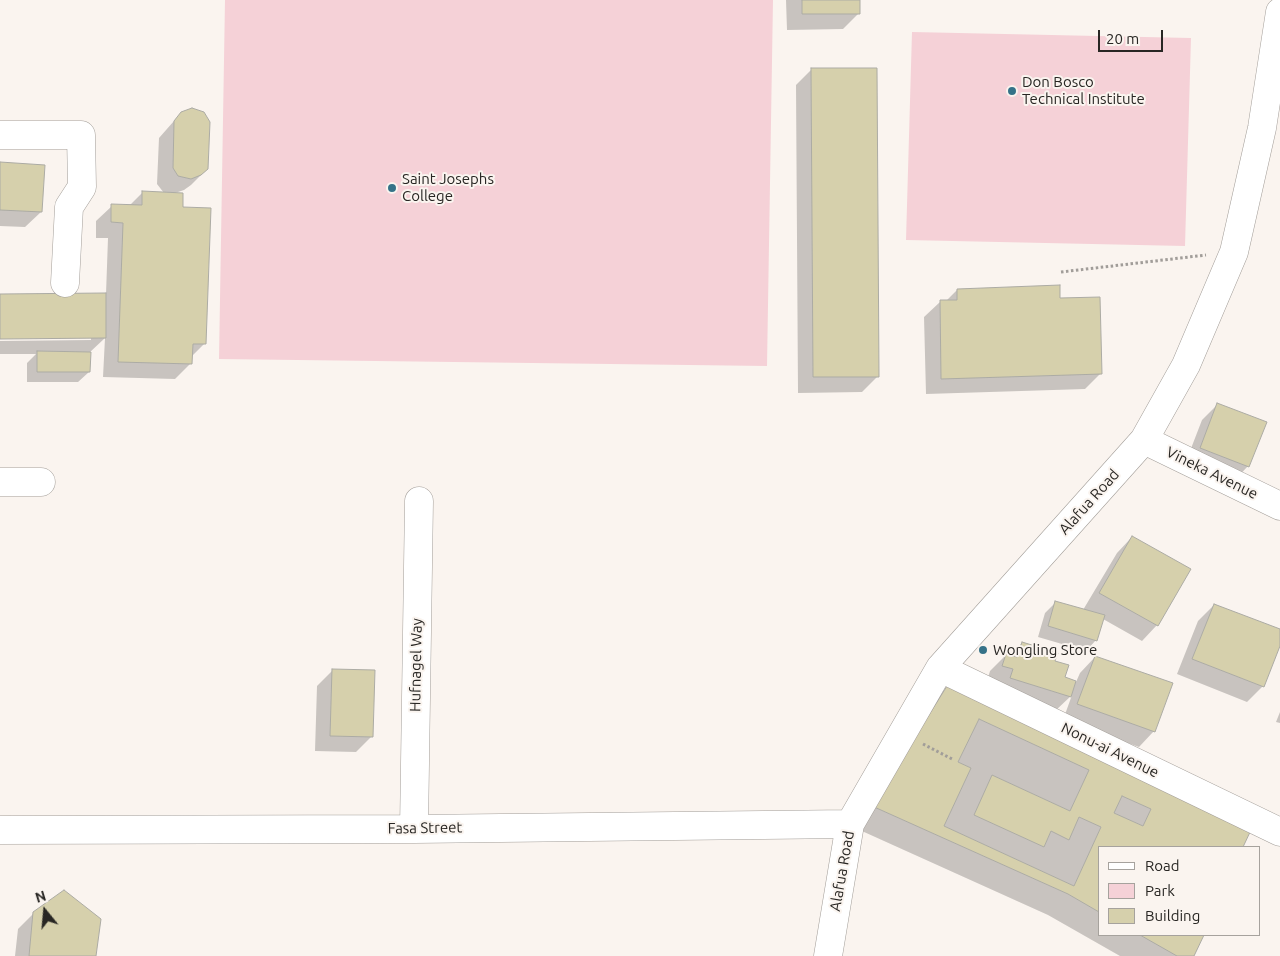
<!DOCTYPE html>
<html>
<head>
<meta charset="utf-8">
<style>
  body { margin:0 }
  #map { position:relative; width:1280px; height:956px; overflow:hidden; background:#faf4ef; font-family:Ubuntu,sans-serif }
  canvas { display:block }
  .legend { position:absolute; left:1098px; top:846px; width:162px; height:90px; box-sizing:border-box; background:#faf4ef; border:1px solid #a6a29d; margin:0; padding:6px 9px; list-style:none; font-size:15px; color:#282623 }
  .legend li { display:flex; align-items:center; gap:10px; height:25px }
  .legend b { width:25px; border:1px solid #a6a29d }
  .north { position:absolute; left:20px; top:886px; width:50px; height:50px; -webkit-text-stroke:4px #faf4ef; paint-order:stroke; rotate:343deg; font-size:14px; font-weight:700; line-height:20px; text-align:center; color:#282623 }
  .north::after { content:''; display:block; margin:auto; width:18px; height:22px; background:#282623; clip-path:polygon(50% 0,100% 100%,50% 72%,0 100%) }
  .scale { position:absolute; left:1098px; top:30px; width:65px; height:22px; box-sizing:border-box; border:2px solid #282623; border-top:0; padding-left:6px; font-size:15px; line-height:18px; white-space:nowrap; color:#282623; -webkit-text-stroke:4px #faf4ef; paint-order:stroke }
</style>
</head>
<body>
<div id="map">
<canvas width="1280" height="956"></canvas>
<ul class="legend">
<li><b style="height:6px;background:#fff"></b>Road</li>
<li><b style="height:14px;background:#f5d1d7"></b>Park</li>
<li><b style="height:14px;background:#d6d0ac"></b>Building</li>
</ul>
<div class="north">N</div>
<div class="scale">20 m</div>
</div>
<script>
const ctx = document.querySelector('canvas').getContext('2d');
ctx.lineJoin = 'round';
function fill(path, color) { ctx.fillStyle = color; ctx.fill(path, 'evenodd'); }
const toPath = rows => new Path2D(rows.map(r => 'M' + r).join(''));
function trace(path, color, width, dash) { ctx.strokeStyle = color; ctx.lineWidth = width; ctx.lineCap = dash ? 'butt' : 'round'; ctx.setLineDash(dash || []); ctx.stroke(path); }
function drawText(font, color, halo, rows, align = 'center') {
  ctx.font = font + ' Ubuntu,sans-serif'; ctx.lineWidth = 4; ctx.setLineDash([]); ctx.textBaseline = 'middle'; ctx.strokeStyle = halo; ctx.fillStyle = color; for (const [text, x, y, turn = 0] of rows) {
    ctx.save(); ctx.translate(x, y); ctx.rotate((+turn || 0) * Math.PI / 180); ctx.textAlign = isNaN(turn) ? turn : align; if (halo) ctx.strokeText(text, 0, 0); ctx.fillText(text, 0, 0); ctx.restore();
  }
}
fill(toPath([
  [225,0,773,0,767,366,219,359],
  [912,32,1191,38,1185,246,906,240]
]), '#f5d1d7');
fill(toPath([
  [786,0,859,0,859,13,843,29,787,30],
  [812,69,878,376,862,392,798,393,796,85],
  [181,113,207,169,191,185,184,190,175,193,181,208,205,343,191,357,191,363,175,379,103,377,105,338,89,353,89,372,78,382,27,382,27,363,36,354,0,354,0,341,91,340,91,337,0,338,0,295,106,294,108,238,96,238,96,221,112,206,129,206,143,192,164,193,157,184,159,138],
  [0,164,41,212,25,227,0,226],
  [957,290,1059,299,1101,373,1085,389,926,394,924,317,940,302,946,301],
  [1218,404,1248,466,1233,482,1185,464,1202,420],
  [1132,537,1157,625,1142,641,1103,619,1096,640,1086,651,1038,637,1045,613,1056,602,1083,610,1117,553],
  [1214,605,1280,631,1280,643,1263,686,1247,702,1177,674,1198,621],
  [1022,643,1054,662,1063,678,1076,682,1080,673,1095,657,1154,731,1139,747,1063,720,1072,695,1054,712,987,681,990,671,1006,655,1009,656],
  [333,670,372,736,356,752,315,751,317,686],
  [947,688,1249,831,1242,847,1099,847,1099,935,1202,935,1193,956,1120,956,1048,915,853,827,926,708],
  [1280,712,1280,723,1276,722],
  [34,913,95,956,15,956,18,929]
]), '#0003');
const building = toPath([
  [802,0,860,0,860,14,802,14,802,0],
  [811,68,877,68,879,377,813,377,811,68],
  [192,108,204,112,210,122,208,169,201,175,191,179,178,176,173,168,174,121,181,112,192,108],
  [0,162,45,165,42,212,0,210,0,162],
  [142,191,183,193,183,207,211,208,206,344,193,344,192,364,118,362,123,223,111,222,111,204,142,205,142,191],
  [1060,285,1060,298,1100,297,1102,374,941,379,940,300,957,300,957,289,1060,285],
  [106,293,106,338,0,339,0,294,106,293],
  [37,351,91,352,90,372,37,372,37,351],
  [1217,403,1267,422,1249,467,1200,448,1217,403],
  [1132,536,1191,569,1158,626,1099,593,1132,536],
  [1055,601,1105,615,1097,641,1048,626,1055,601],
  [1214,604,1280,629,1280,646,1264,687,1192,659,1214,604],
  [1022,642,1058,653,1055,661,1069,665,1065,677,1076,681,1071,697,1010,678,1013,669,1002,666,1006,654,1017,657,1022,642],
  [1095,656,1173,683,1155,732,1077,704,1095,656],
  [332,669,375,670,373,737,330,736,332,669],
  [947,686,1251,830,1243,847,1099,847,1099,912,1068,894,872,806,947,686],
  [979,719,1089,770,1070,811,992,775,974,815,1044,847,1051,831,1069,840,1079,817,1101,827,1074,886,944,826,971,768,958,762,979,719],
  [1122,796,1151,809,1143,826,1114,813,1122,796],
  [64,890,101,919,96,956,29,956,33,912,64,890],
  [1140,935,1204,935,1194,956,1177,956,1140,935]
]);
fill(building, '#d6d0ac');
trace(building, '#acaba4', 1);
const minor = toPath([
  [0,135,81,135,82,187,69,207,65,283],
  [1144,440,1280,506],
  [0,482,41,482],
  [940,668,1280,832],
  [414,829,419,501],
  [0,830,414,829,850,824],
  [828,956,850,824,940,668,1144,440,1186,365,1234,252,1262,128,1280,12]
]);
trace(minor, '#a39e99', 29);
trace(toPath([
  [1061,272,1206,255],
  [923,744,954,760]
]), '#a19d99', 3, [2.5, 2.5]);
trace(minor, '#fff', 28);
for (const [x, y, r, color] of [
  [1012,91,5,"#357288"],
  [392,188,5,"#357288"],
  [983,650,5,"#357288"]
]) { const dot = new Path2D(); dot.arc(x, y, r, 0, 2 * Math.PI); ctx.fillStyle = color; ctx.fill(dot); trace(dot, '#faf4ef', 2); }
drawText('15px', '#282623', '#faf4ef', [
  ["Don Bosco",1022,82],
  ["Technical Institute",1022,99],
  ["Saint Josephs",402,179],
  ["College",402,196],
  ["Wongling Store",993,650]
], 'left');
drawText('15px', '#282623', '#faf4ef', [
  ["Vineka Avenue",1212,473,26],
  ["Alafua Road",1089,502,-48],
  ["Hufnagel Way",416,665,-89],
  ["Nonu-ai Avenue",1110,750,26],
  ["Fasa Street",425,828,-1],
  ["Alafua Road",842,871,-80]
]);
</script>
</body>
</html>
